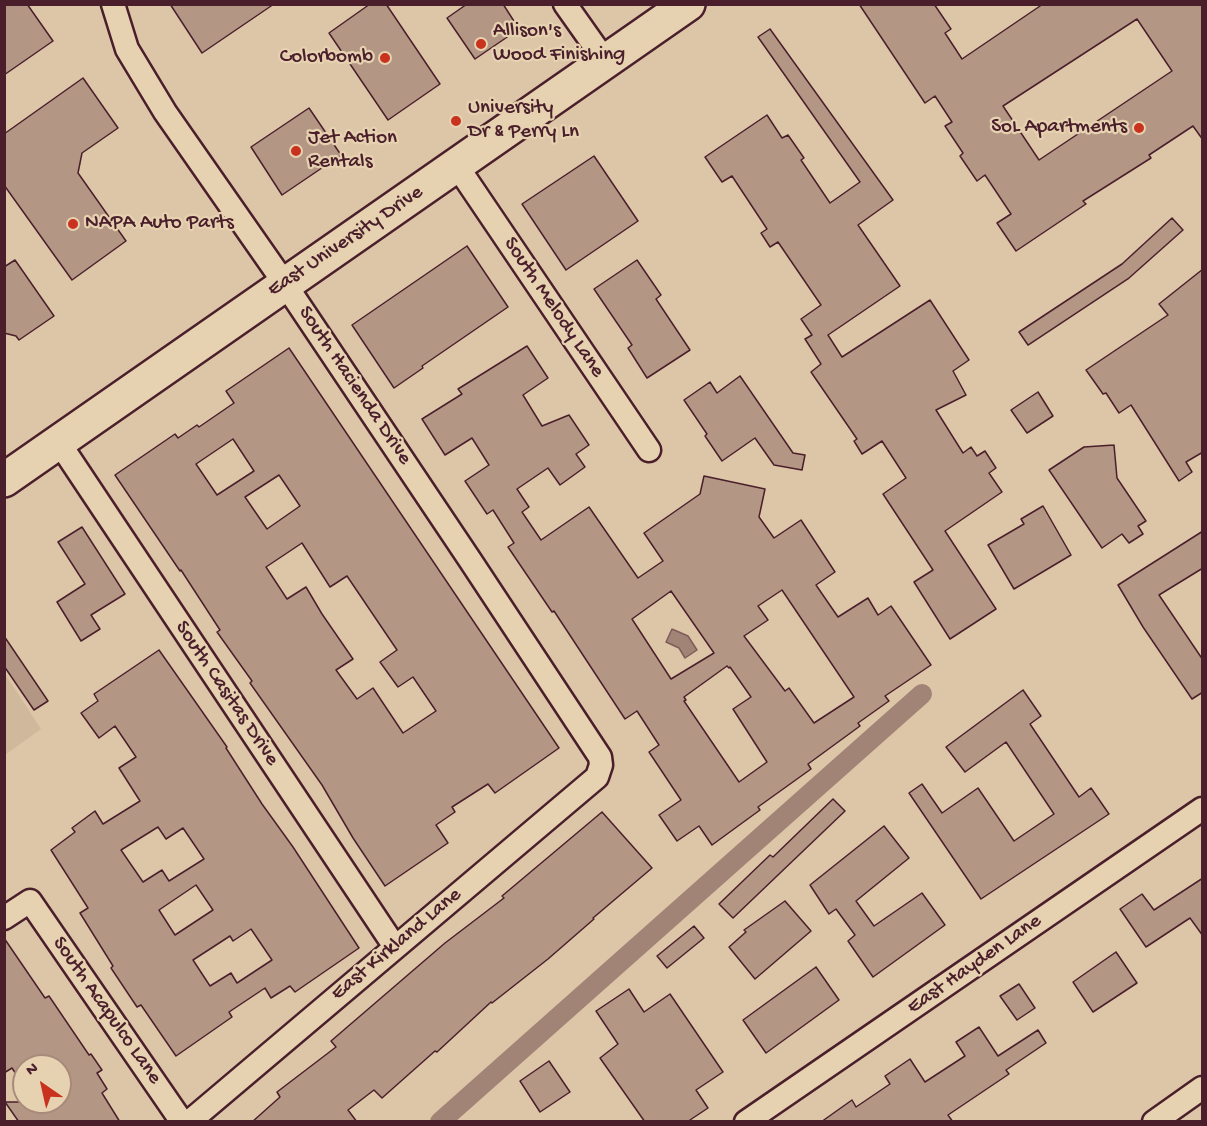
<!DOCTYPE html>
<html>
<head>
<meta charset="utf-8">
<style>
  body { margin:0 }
  #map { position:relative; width:1207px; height:1126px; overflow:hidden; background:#ddc6a8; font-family:"Gochi Hand",sans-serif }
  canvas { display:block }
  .frame { position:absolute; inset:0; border:6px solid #4a1f2b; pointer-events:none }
  .north { position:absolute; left:12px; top:1054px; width:60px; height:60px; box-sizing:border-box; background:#e6d1b0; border:2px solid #a88a7b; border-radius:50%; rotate:326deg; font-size:16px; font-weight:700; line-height:24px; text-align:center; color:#4a1f2b }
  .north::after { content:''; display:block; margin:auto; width:21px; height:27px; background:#c8321e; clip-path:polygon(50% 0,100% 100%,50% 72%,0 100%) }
</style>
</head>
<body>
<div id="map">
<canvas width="1207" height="1126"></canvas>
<div class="frame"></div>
<div class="north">N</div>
</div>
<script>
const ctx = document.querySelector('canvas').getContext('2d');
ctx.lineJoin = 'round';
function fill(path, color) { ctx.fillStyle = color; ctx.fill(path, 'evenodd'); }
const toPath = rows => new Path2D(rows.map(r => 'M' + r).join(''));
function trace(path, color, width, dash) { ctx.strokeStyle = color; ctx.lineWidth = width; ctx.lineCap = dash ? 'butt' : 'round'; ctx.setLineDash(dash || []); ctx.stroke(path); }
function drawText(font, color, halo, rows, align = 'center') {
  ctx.font = font + ' "Gochi Hand",sans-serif'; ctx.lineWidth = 4.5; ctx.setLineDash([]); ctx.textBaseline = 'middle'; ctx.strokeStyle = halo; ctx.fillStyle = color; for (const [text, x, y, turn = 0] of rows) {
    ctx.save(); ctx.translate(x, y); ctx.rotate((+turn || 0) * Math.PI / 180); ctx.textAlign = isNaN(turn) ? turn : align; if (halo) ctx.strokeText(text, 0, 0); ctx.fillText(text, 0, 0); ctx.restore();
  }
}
fill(toPath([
  [5,674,41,729,5,755,4,755]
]), '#d0b89d');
const water = toPath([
  [672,629,688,636,697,650,685,658,679,648,666,642,672,629]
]);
fill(water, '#a28476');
trace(water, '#7f5c58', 1.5);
trace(toPath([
  [440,1122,922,694]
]), '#a28476', 20);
const building = toPath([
  [4,4,27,4,53,41,4,75,4,4],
  [170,4,274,4,202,53,170,4],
  [370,4,386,4,440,84,388,120,329,33,370,4],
  [467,4,503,4,519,29,475,59,447,18,467,4],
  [859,4,934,4,951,29,945,33,962,59,1043,4,1203,4,1203,140,1193,126,1149,155,1151,158,1083,201,1086,204,1016,251,997,223,1011,214,985,175,977,181,960,156,963,153,945,126,952,122,935,96,925,103,859,4],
  [1137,19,1172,71,1039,160,1003,106,1137,19],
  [770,29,893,200,858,225,900,286,828,335,842,357,930,300,969,360,953,371,966,395,936,410,963,453,971,447,977,456,985,451,996,468,989,473,1002,492,945,531,996,609,950,639,914,582,933,570,883,494,906,478,882,441,862,454,854,441,857,439,811,372,821,364,805,339,812,335,801,319,821,305,778,242,770,247,761,233,767,229,732,176,722,182,705,157,767,115,782,138,788,135,804,158,801,160,830,203,860,182,758,37,770,29],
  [83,78,118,128,82,153,78,173,126,241,72,280,4,185,4,134,83,78],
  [309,108,341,155,282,195,251,147,309,108],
  [594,156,638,221,566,270,522,204,594,156],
  [1172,218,1183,230,1129,278,1028,345,1019,332,1122,264,1172,218],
  [467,246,508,307,422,366,423,368,394,388,352,325,467,246],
  [15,260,54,316,19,340,16,336,4,333,4,267,15,260],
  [637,260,661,295,656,299,690,350,647,378,628,348,632,345,594,289,637,260],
  [1203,269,1203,452,1186,462,1192,472,1179,481,1131,405,1119,413,1106,393,1103,394,1086,370,1168,315,1159,304,1203,269],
  [527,346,548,378,523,395,542,426,569,415,589,445,576,454,585,467,560,485,548,468,517,489,529,507,522,512,541,540,589,507,638,578,663,561,644,533,700,494,704,476,765,489,759,517,774,538,801,520,835,572,816,585,838,617,868,598,878,615,891,606,931,665,885,696,889,701,858,723,860,726,808,764,811,769,758,807,760,810,712,845,699,826,677,841,659,815,681,800,649,752,659,745,637,711,625,719,554,611,552,612,508,547,514,543,493,510,487,514,465,481,489,465,472,438,445,455,422,419,462,394,458,389,527,346],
  [782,590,854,697,814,723,789,688,785,691,744,636,768,620,758,606,782,590],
  [671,591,714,653,671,679,632,619,671,591],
  [727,666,729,668,730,667,751,697,733,709,767,762,739,782,684,701,686,700,684,697,727,666],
  [289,348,559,748,495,793,488,784,452,807,455,812,436,825,448,843,385,886,353,838,322,785,250,683,252,681,217,632,220,630,181,570,180,571,115,475,175,434,178,438,197,425,199,427,234,403,226,391,289,348],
  [233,439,254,471,217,495,196,464,233,439],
  [279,475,300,506,267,529,245,497,279,475],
  [302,543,330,587,347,576,397,650,380,662,398,687,413,677,436,711,403,733,373,688,357,699,336,670,353,659,322,614,306,587,287,599,266,567,302,543],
  [740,376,793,453,805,455,802,470,774,465,755,438,722,461,705,436,707,434,684,400,710,382,717,393,740,376],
  [1038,392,1053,416,1027,433,1011,410,1038,392],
  [1114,445,1117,478,1146,521,1138,526,1143,534,1129,543,1122,534,1102,548,1049,470,1084,447,1114,445],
  [1043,506,1071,555,1014,589,988,545,1024,524,1021,519,1043,506],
  [82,527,125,594,91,615,100,629,81,641,57,602,85,584,58,542,82,527],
  [1203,531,1203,568,1159,595,1203,660,1203,692,1192,699,1143,627,1118,585,1203,531],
  [4,636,48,701,34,710,4,666,4,636],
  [159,650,227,747,226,748,262,804,293,847,359,948,295,992,290,986,271,998,265,988,229,1012,232,1017,176,1056,141,1005,137,1007,111,968,113,966,80,913,88,908,51,850,75,832,72,828,95,811,103,824,140,801,119,768,136,757,115,726,99,738,81,713,98,701,94,694,159,650],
  [158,827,166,839,183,828,204,859,169,881,162,870,143,882,121,850,158,827],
  [196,885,213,910,175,935,159,910,196,885],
  [251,929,272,960,237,983,231,973,210,986,193,960,230,936,233,941,251,929],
  [1023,690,1041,716,1030,724,1079,797,1091,788,1109,814,981,899,909,793,922,784,942,813,978,788,1014,841,1054,814,1006,742,965,772,946,747,1023,690],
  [833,799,845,811,733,918,719,904,770,855,773,857,833,799],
  [602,812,652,868,593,918,594,919,548,959,492,1003,491,1002,437,1052,435,1051,382,1098,374,1090,348,1110,357,1122,252,1122,280,1097,277,1092,336,1047,331,1041,445,943,504,898,502,896,602,812],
  [884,826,909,858,856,901,874,926,922,893,945,925,873,977,848,941,855,935,836,909,829,914,810,885,884,826],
  [1203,878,1203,936,1190,918,1146,947,1120,909,1142,894,1154,910,1203,878],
  [785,901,811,931,755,979,729,947,746,932,744,930,785,901],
  [694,926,704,938,667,968,657,956,694,926],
  [4,938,45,998,49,996,89,1055,91,1054,102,1070,97,1073,107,1089,102,1093,120,1122,19,1122,5,1102,60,1102,60,1066,24,1066,24,1086,12,1068,4,1073,4,938],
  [1116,952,1137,983,1093,1012,1073,982,1116,952],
  [816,967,839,1000,766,1053,743,1020,816,967],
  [1019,984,1035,1008,1017,1020,1000,996,1019,984],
  [629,989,644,1012,670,994,723,1072,696,1090,708,1108,687,1122,645,1122,600,1058,618,1044,596,1011,629,989],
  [979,1027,998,1056,1038,1030,1046,1043,1006,1070,1009,1074,948,1115,953,1122,821,1122,852,1100,856,1107,890,1084,885,1076,910,1059,925,1082,965,1056,956,1042,979,1027],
  [549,1061,570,1092,540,1112,520,1081,549,1061]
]);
fill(building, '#b39784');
trace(building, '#4a1f2b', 1.5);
const street = toPath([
  [113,4,127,49,165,112,285,284,470,560,600,757,601,765,597,777,189,1122],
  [565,4,606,62],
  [457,166,649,450],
  [58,441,395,947],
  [4,918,30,901,182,1122],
  [746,1122,1202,809],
  [1154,1122,1202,1088]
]);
const secondary = toPath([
  [4,480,688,4]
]);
trace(street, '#4a1f2b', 27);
trace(secondary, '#4a1f2b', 38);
trace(street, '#e6d1b0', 22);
trace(secondary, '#e6d1b0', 33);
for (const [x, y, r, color] of [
  [481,44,6,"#c8321e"],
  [385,58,6,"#c8321e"],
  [456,121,6,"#c8321e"],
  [1139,128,6,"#c8321e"],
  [296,151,6,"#c8321e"],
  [73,224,6,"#c8321e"]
]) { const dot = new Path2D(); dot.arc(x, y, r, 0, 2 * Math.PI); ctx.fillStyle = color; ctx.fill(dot); trace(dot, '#e6d1b0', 2); }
drawText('21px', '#4a1f2b', '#e6d1b0', [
  ["Allison's",493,32],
  ["Wood Finishing",493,56],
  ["Colorbomb",373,58,"right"],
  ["University",468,109],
  ["Dr & Perry Ln",468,133],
  ["SoL Apartments",1127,128,"right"],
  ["Jet Action",308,139],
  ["Rentals",308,163],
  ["NAPA Auto Parts",85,224]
], 'left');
drawText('21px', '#4a1f2b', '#e6d1b0', [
  ["East University Drive",346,242,-34],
  ["South Melody Lane",553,308,56],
  ["South Hacienda Drive",354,386,56],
  ["South Casitas Drive",226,694,56],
  ["East Kirkland Lane",397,945,-40],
  ["East Hayden Lane",975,965,-35],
  ["South Acapulco Lane",106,1011,55]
]);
</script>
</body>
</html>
